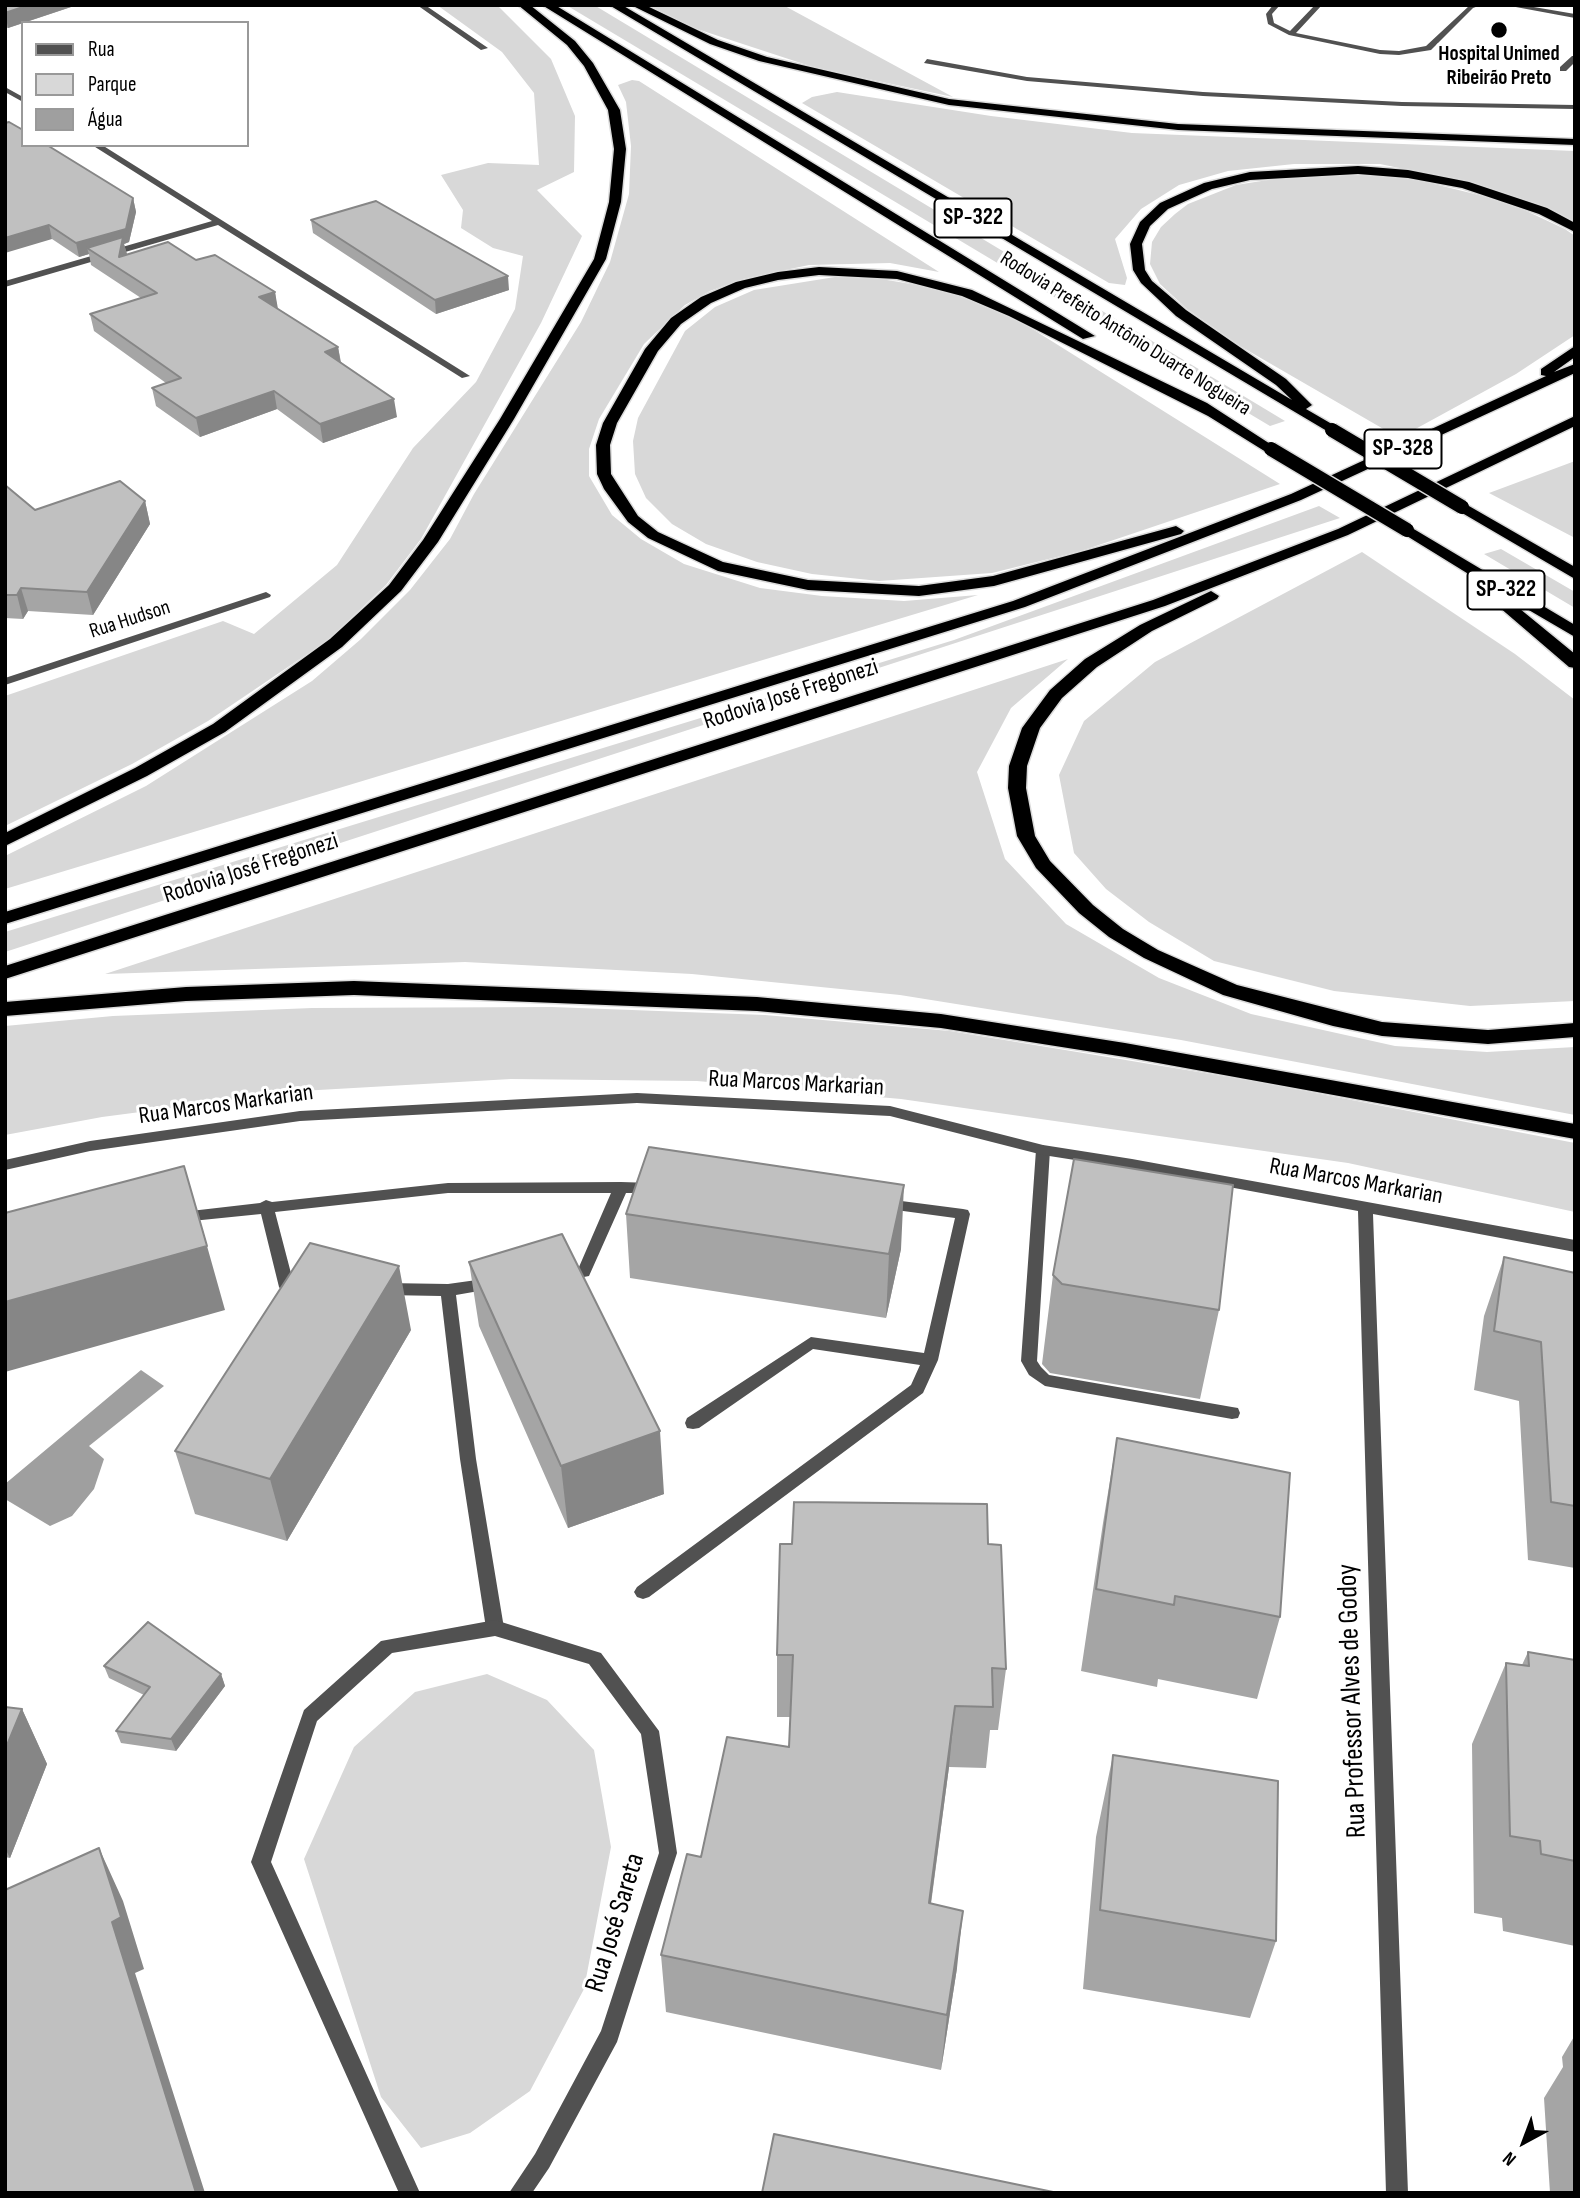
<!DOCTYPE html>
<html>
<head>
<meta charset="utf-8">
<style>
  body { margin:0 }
  #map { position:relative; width:1580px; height:2198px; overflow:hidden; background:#fff; font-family:"Sofia Sans Condensed",sans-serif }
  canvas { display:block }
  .frame { position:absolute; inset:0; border:7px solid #000; pointer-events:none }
  .legend { position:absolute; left:21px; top:21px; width:228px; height:126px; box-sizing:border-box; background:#fff; border:2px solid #999; margin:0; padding:9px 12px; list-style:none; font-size:21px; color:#000 }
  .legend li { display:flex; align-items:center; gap:14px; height:35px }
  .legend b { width:35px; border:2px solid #999 }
  .north { position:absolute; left:1489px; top:2107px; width:70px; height:70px; -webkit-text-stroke:5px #fff; paint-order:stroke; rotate:221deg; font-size:19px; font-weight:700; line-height:28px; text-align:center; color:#000 }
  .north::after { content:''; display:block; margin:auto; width:24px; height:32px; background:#000; clip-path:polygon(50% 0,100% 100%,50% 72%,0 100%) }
</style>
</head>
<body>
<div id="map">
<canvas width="1580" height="2198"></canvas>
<div class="frame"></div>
<ul class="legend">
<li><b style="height:9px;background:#515151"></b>Rua</li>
<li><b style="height:19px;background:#d8d8d8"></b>Parque</li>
<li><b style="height:19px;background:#9f9f9f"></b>Água</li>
</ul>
<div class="north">N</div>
</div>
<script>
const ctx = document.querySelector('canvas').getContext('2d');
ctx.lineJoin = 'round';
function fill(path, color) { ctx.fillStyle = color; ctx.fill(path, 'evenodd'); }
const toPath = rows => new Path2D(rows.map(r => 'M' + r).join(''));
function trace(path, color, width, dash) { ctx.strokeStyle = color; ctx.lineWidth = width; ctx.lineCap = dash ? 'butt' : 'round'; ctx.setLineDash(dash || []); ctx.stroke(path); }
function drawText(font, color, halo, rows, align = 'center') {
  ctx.font = font + ' "Sofia Sans Condensed",sans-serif'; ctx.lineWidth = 6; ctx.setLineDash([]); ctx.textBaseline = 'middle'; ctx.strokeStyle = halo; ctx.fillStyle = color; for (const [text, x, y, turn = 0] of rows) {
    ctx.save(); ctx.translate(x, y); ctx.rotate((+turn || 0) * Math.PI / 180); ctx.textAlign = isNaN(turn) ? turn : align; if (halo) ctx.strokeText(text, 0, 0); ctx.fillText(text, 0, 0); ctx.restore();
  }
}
fill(toPath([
  [437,5,497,5,551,59,575,116,574,172,537,190,582,236,541,323,421,539,386,585,328,640,208,721,132,764,5,826,5,696,223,621,254,634,337,565,413,448,476,382,515,309,523,256,493,248,461,228,463,210,441,175,488,163,539,165,534,93,502,52],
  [566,5,594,5,1285,421,1270,426],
  [648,5,783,5,953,97,816,68,694,28],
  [632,80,639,81,939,272,890,263,809,265,743,279,710,291,685,305,644,344,599,419,589,449,589,476,612,515,641,539,684,564,760,588,822,596,904,601,978,595,5,889,5,856,146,786,312,681,361,639,410,590,450,539,474,494,581,322,610,262,629,194,631,146,626,102,618,85],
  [837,92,991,116,1132,133,1575,151,1575,222,1553,210,1481,185,1380,164,1294,164,1228,171,1179,185,1141,209,1115,239,1127,278,1125,285,1109,283,802,103,812,97],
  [1306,174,1372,174,1410,178,1507,202,1565,229,1575,236,1575,335,1516,374,1399,438,1240,346,1187,309,1160,284,1150,264,1152,242,1161,227,1175,214,1188,204,1236,185],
  [835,277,875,278,923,286,970,299,1018,320,1280,484,1081,551,992,573,879,581,812,574,757,562,706,544,672,524,646,498,635,474,633,441,638,418,685,331,715,307,754,290],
  [1575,461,1575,538,1489,493],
  [1319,506,1340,518,5,952,5,932,954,640],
  [1501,549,1575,592,1575,608,1484,554],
  [1362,552,1515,654,1575,700,1575,1001,1470,1006,1334,991,1214,961,1149,922,1106,889,1074,853,1059,775,1084,721,1155,662],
  [1068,659,1011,708,977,772,1005,859,1066,924,1159,978,1251,1014,1395,1046,1487,1052,1575,1047,1575,1115,1181,1040,900,995,692,974,465,962,105,974],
  [552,1007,765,1015,950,1031,1253,1081,1575,1143,1575,1212,1348,1163,901,1099,697,1081,511,1079,301,1091,102,1117,5,1135,5,1026,113,1016,312,1008],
  [487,1674,547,1700,594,1750,611,1847,584,1989,530,2091,470,2133,421,2148,381,2097,304,1859,354,1747,415,1692]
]), '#d8d8d8');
fill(toPath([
  [141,1370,164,1386,89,1446,104,1459,94,1489,72,1516,50,1526,5,1499,5,1484]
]), '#9f9f9f');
const highway = toPath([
  [518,5,530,5,575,41,593,63,620,110,626,149,621,202,606,259,514,419,438,542,401,591,342,647,225,732,147,776,5,846,5,833,135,768,213,724,330,639,389,585,423,540,500,419,594,259,609,202,614,149,608,110,584,66,567,45,518,5],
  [542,5,555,5,1095,336,1083,339,542,5],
  [609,5,622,5,1292,400,1276,385,1176,316,1141,283,1133,270,1130,244,1140,222,1160,203,1204,183,1250,172,1358,166,1408,170,1469,182,1547,208,1575,223,1575,232,1539,214,1462,188,1408,178,1358,174,1250,180,1212,189,1168,209,1150,226,1142,244,1145,270,1152,281,1186,310,1286,379,1312,405,1306,409,1337,427,1337,433,1332,434,609,5],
  [631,5,645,5,718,40,767,57,949,99,1178,124,1575,139,1575,145,1178,130,949,105,759,61,710,44,631,5],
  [819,267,897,271,972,290,1207,403,1278,449,1276,452,1266,452,1208,416,1009,316,962,296,897,279,819,275,778,280,745,288,711,303,681,324,658,351,617,423,610,445,611,474,638,516,658,532,723,562,808,580,919,586,993,576,1176,526,1184,531,1181,534,994,586,919,596,808,590,718,571,648,538,628,522,604,489,597,474,596,445,603,423,645,349,671,318,701,297,736,282,778,272,819,267],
  [1575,346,1575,357,1554,372,1575,364,1575,373,1301,500,1025,607,5,924,5,912,1013,601,1291,494,1546,376,1541,375,1541,369,1575,346],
  [1575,416,1575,426,1348,535,1165,606,5,979,5,966,1153,600,1338,529,1575,416],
  [1462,502,1575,567,1575,579,1457,510,1454,507,1462,502],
  [1407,525,1575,625,1575,637,1503,595,1575,654,1575,668,1569,667,1485,595,1496,591,1402,533,1399,530,1407,525],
  [1211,591,1219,596,1217,599,1152,631,1097,667,1062,698,1040,728,1027,766,1026,788,1035,836,1050,861,1093,905,1123,929,1158,950,1237,985,1382,1022,1488,1030,1575,1023,1575,1037,1488,1044,1382,1036,1333,1026,1223,995,1144,958,1109,937,1079,913,1036,868,1017,836,1008,788,1009,766,1022,728,1050,690,1085,659,1140,625,1211,591],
  [354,981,757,997,941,1014,1125,1043,1575,1124,1575,1139,1125,1057,941,1028,757,1011,354,995,186,1001,5,1016,5,1002,186,987,354,981]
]);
trace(highway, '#dbdbdb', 3);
fill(toPath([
  [1273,5,1280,5,1272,14,1274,23,1290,31,1315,5,1322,5,1296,33,1380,50,1399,51,1426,46,1469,6,1481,5,1473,8,1431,50,1399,55,1380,54,1289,35,1268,24,1266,14,1273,5],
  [1505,5,1522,5,1575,14,1575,18,1505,5],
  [1572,56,1575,56,1575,62,1566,71,1560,71,1560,67,1572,56],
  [1043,1145,1050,1150,1037,1361,1041,1367,1049,1375,1232,1407,1238,1408,1240,1413,1238,1418,1232,1419,1045,1386,1029,1375,1021,1361,1036,1150,1043,1145],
  [621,1182,653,1183,658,1184,660,1188,658,1192,653,1193,626,1193,589,1276,563,1281,558,1279,555,1275,558,1271,579,1267,611,1193,448,1193,275,1212,293,1281,304,1283,307,1287,304,1291,299,1293,287,1293,282,1291,279,1287,261,1214,182,1222,177,1221,175,1217,177,1213,182,1212,260,1203,266,1200,272,1202,448,1183,621,1182],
  [886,1199,963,1209,968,1210,970,1214,938,1360,923,1393,649,1597,643,1599,637,1597,634,1592,637,1587,911,1385,920,1365,813,1349,699,1428,693,1429,687,1428,685,1423,687,1418,811,1337,924,1353,955,1218,881,1208,879,1204,881,1200,886,1199],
  [491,1278,496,1280,499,1284,496,1288,456,1295,476,1459,504,1628,501,1633,495,1636,489,1633,486,1628,460,1459,441,1296,386,1295,381,1293,378,1289,381,1285,386,1283,448,1284,491,1278]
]), '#515151');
fill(toPath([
  [417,5,425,5,488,48,481,50,417,5],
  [927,59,1027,77,1203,92,1402,102,1575,105,1575,109,1402,106,1203,96,1027,81,924,63,927,59],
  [5,87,23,97,23,102,5,92,5,87],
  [92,145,102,145,470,376,462,378,218,225,5,287,5,281,212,221,92,145],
  [266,592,271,595,270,597,5,685,5,678,266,592],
  [637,1093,890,1106,1043,1145,1132,1159,1575,1240,1575,1252,1373,1214,1408,2193,1386,2193,1358,1211,1132,1169,1043,1155,890,1116,637,1103,300,1121,90,1151,5,1170,5,1160,90,1141,300,1111,637,1093],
  [495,1620,601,1653,659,1731,677,1853,617,2042,549,2168,532,2193,509,2193,535,2154,601,2031,659,1853,641,1734,589,1664,495,1636,392,1653,317,1721,271,1862,420,2193,399,2193,251,1862,304,1710,381,1641,495,1620]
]), '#515151');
fill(highway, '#000');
const highwayBridge = toPath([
  [1332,430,1462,507],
  [1271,449,1407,530]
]);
trace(highwayBridge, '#dbdbdb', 17, []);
trace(highwayBridge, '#000', 14);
fill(toPath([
  [5,5,77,5,8,28,5,27],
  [5,123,133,198,136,212,129,242,124,244,127,255,196,260,275,292,277,308,338,347,341,362,397,417,323,443,277,409,200,437,156,406,152,388,166,383,94,331,90,314,141,298,91,265,89,254,79,257,52,239],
  [311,220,509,290,436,314,313,233],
  [5,485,35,510,145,501,150,524,93,615,28,611,23,619,5,618],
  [626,1214,901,1249,886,1318,630,1278],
  [1504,1257,1575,1273,1575,1568,1528,1560,1519,1401,1474,1390,1484,1316],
  [469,1262,664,1494,568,1528,479,1326],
  [1053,1275,1219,1310,1200,1399,1050,1373,1042,1364],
  [411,1330,287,1541,195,1514,175,1451],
  [1117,1438,1280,1617,1257,1699,1158,1679,1157,1687,1081,1671,1103,1523],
  [988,1544,1006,1669,998,1730,990,1730,986,1768,949,1767,931,1904,957,1968,941,2070,666,2012,661,1955,789,1747,791,1717,777,1717,777,1655],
  [1528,1652,1575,1660,1575,1946,1503,1931,1502,1918,1474,1913,1472,1744,1506,1663,1522,1665],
  [104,1666,221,1674,225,1686,176,1751,121,1743,116,1731,144,1695,109,1678],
  [5,1707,22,1709,47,1764,10,1858,5,1857],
  [1113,1755,1276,1941,1250,2018,1083,1989,1096,1837],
  [1575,2035,1575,2193,1550,2193,1544,2098,1563,2067,1562,2057]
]), '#a5a5a5');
fill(toPath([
  [29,5,77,5,8,28,5,13],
  [133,198,136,212,129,242,124,244,127,254,123,271,87,248,89,254,79,257,76,243],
  [49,225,52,239,5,253,5,238],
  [508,276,509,290,436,314,435,300],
  [275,292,278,309,259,297],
  [338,347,341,365,325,352],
  [274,391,277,409,200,437,196,418],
  [394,399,397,417,323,443,320,424],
  [145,501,150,524,93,615,87,592],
  [21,588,28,611,23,619,17,595],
  [904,1185,901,1249,886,1318,889,1254],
  [207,1246,225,1310,5,1372,5,1302],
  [399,1266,411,1330,287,1541,270,1479],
  [660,1431,664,1494,568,1528,561,1466],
  [221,1674,225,1686,176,1751,171,1739],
  [955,1706,949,1767,923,1961,929,1903],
  [22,1709,47,1764,10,1858,5,1848,5,1750],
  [99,1848,123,1901,144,1969,135,1973,205,2193,196,2193,112,1922],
  [963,1911,957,1968,941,2070,947,2015]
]), '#868686');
const building = toPath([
  [5,5,29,5,5,13,5,5],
  [9,122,23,130,23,145,47,145,133,198,126,229,76,243,49,225,5,238,5,123,9,122],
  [376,201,508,276,435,300,311,220,376,201],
  [123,237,119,257,168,242,196,260,215,255,275,292,259,297,338,347,325,352,394,399,320,424,274,391,196,418,152,388,181,378,90,314,157,293,87,248,123,237],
  [120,481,145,501,87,592,21,588,17,595,5,595,5,485,35,510,120,481],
  [649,1147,904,1185,889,1254,626,1214,649,1147],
  [1074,1159,1233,1185,1219,1310,1062,1284,1053,1275,1074,1159],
  [184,1166,207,1246,5,1302,5,1213,184,1166],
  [562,1234,660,1431,561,1466,469,1262,562,1234],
  [310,1243,399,1266,270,1479,175,1451,310,1243],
  [1504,1257,1575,1273,1575,1506,1551,1502,1541,1342,1494,1331,1504,1257],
  [1117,1438,1290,1473,1280,1617,1175,1596,1174,1605,1096,1589,1117,1438],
  [794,1502,987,1504,988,1544,1001,1545,1006,1669,992,1668,993,1707,955,1706,929,1903,963,1911,947,2015,661,1955,687,1854,701,1857,727,1737,789,1747,793,1655,777,1655,780,1544,792,1544,794,1502],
  [148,1622,221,1674,171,1739,116,1731,150,1687,104,1666,148,1622],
  [1528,1652,1575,1660,1575,1861,1541,1854,1540,1841,1510,1836,1506,1663,1529,1666,1528,1652],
  [5,1707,22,1709,5,1750,5,1707],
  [1113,1755,1278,1781,1276,1941,1100,1910,1113,1755],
  [99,1848,121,1917,112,1922,196,2193,5,2193,5,1890,99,1848],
  [774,2134,1058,2193,762,2193,774,2134]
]);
fill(building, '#c0c0c0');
trace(building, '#868686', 2);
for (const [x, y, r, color] of [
  [1499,30,9,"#000"]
]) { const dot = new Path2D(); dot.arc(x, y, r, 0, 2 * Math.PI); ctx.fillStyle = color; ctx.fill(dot); trace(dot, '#fff', 2.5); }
drawText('bold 21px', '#000', '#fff', [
  ["Hospital Unimed",1499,55],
  ["Ribeirão Preto",1499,79]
]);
drawText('21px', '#000', '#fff', [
  ["Rodovia Prefeito Antônio Duarte Nogueira",1125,334,32],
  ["Rua Hudson",130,620,-18]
]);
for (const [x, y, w] of [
  [973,218,77],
  [1403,449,77],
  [1506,590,77]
]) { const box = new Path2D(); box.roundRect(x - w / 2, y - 19.5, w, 39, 5); ctx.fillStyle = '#fff'; ctx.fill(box); trace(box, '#000', 2); }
drawText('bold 23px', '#000', null, [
  ["SP-322",973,218],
  ["SP-328",1403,449],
  ["SP-322",1506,590]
]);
drawText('24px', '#000', '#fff', [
  ["Rodovia José Fregonezi",791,695,-18],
  ["Rodovia José Fregonezi",251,869,-18],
  ["Rua Marcos Markarian",796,1084,3],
  ["Rua Marcos Markarian",226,1105,-8],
  ["Rua Marcos Markarian",1356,1182,10]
]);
drawText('28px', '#000', '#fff', [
  ["Rua Professor Alves de Godoy",1353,1701,-92],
  ["Rua José Sareta",616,1923,-73]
]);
</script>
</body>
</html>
